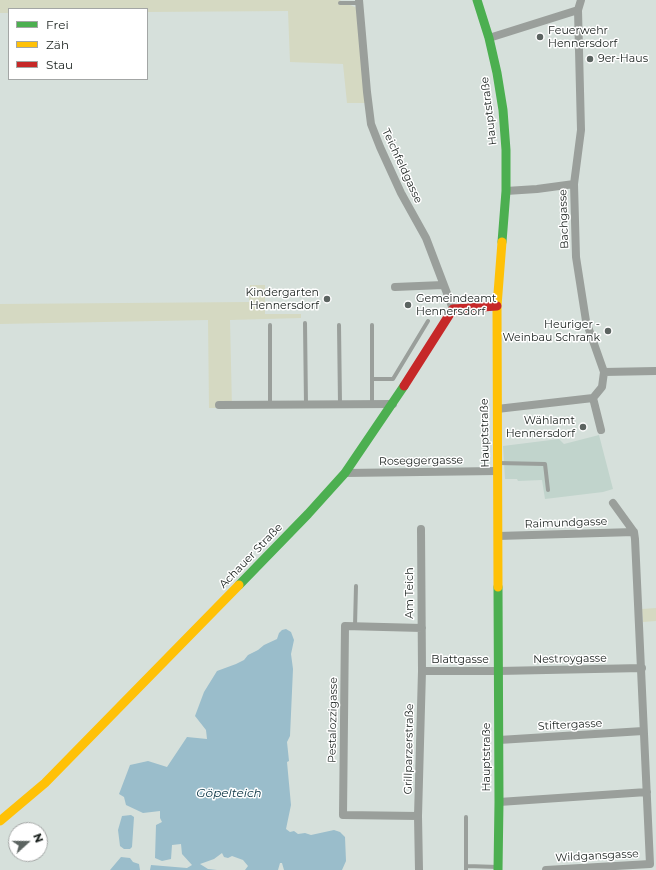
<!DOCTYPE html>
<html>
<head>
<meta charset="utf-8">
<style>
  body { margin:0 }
  #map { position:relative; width:656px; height:870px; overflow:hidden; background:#d6e0db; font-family:Montserrat,sans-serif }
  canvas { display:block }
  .legend { position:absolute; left:8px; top:8px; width:140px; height:72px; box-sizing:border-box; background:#fff; border:1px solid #a3a6a5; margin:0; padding:5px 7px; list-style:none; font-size:12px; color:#19201d }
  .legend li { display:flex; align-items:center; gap:8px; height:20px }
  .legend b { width:20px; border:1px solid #a3a6a5 }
  .north { position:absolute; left:8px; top:822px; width:40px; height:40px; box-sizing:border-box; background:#fff; border:1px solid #a3a6a5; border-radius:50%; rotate:69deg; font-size:11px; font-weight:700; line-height:16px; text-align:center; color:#19201d }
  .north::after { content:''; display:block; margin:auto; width:14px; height:18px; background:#5b6360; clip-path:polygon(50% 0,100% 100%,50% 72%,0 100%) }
</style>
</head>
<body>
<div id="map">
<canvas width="656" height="870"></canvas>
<ul class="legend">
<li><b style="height:5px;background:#4caf50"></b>Frei</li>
<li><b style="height:5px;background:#ffc107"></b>Zäh</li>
<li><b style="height:5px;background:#c62828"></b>Stau</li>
</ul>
<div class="north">N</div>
</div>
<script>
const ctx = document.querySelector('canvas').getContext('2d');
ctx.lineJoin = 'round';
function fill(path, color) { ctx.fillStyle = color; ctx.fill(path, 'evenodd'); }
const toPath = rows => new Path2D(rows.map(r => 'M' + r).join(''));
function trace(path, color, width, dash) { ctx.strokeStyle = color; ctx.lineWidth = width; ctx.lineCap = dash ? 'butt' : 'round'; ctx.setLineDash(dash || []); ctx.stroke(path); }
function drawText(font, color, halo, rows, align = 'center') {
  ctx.font = font + ' Montserrat,sans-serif'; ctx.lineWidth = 3; ctx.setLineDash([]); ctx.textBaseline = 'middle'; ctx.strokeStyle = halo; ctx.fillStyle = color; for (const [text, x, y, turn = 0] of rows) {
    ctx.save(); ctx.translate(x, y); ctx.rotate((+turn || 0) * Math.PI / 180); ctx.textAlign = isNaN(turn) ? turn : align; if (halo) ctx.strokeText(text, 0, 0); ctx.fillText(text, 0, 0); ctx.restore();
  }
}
fill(toPath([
  [599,435,613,489,603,492,545,499,542,480,518,481,517,479,505,479,503,446,559,439,564,444]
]), '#c1d4cc');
fill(toPath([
  [0,0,339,0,357,8,366,103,347,103,343,64,290,62,288,11,147,12,147,9,9,9,9,13,0,13],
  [250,285,265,285,265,314,301,314,301,318,230,320,232,408,209,408,208,320,0,324,0,304,249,302],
  [656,608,656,621,643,622,642,609]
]), '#d5d9c2');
fill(toPath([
  [286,629,291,632,294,640,291,654,293,669,290,736,287,742,289,761,287,762,291,805,286,829,290,832,294,831,298,834,305,833,311,835,334,830,340,832,345,837,346,861,342,870,284,870,282,863,280,863,278,870,245,870,248,866,243,860,232,856,228,858,224,857,222,853,214,859,200,864,208,869,217,870,150,870,151,865,187,868,192,865,182,854,181,844,172,845,171,859,162,861,155,858,156,825,162,822,160,818,160,811,143,813,126,805,124,797,119,794,130,765,148,761,167,767,187,737,207,739,206,730,195,716,204,692,217,671,236,664,244,660,248,655,258,650,264,645,277,639,279,633,282,630],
  [131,815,134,817,132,847,130,849,124,849,120,846,118,830,122,816],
  [121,857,130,858,133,862,139,864,140,870,110,870]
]), '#9abdcb');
trace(toPath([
  [340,3,359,3],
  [305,323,306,405],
  [270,325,270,405],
  [339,325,340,404],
  [372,325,372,404],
  [372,379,393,379,428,321],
  [498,463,545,464,548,490],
  [355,626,356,586],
  [467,866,498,867],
  [466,870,466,817]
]), '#9a9f9b', 4);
trace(toPath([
  [359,0,367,92,371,124,380,147,401,193,426,238,453,309],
  [581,0,578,10,581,130,574,184,576,257,586,321,604,372,602,387,593,398,601,430],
  [489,38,578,10],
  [506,191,537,189,574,184],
  [395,287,443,285],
  [604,372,656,371],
  [219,405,393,404],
  [497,409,593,398],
  [345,473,497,471],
  [498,536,634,532],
  [422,671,499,671,642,668],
  [499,740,643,731],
  [499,802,647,792],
  [418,816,343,815,345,626,422,628],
  [419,870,418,816,422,671,421,529],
  [546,870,650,864,635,539,634,532,613,503]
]), '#9a9f9b', 8);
trace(toPath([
  [477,0,489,38,497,73,503,110,506,150,506,191,502,242],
  [239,585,308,514,345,473,404,386],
  [498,587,499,802,498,870]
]), '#4caf50', 9);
trace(toPath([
  [498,587,497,306,502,242],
  [0,821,45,783,239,585]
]), '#ffc107', 9);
trace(toPath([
  [404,386,453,309,497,306]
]), '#c62828', 9);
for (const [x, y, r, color] of [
  [540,37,4,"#5b6360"],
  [590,59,4,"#5b6360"],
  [327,299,4,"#5b6360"],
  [408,305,4,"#5b6360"],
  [608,331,4,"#5b6360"],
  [583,427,4,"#5b6360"]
]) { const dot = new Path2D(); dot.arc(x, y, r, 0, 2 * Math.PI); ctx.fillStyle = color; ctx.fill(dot); trace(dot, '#fff', 1.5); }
drawText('11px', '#19201d', '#fff', [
  ["Feuerwehr",548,31],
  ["Hennersdorf",548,44],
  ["9er-Haus",598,59],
  ["Kindergarten",319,293,"right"],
  ["Hennersdorf",319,306,"right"],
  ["Gemeindeamt",416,299],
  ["Hennersdorf",416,312],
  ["Heuriger -",600,325,"right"],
  ["Weinbau Schrank",600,338,"right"],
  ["Wählamt",575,421,"right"],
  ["Hennersdorf",575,434,"right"]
], 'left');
drawText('11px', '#19201d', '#fff', [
  ["Hauptstraße",489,111,-97],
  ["Teichfeldgasse",402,166,65],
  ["Bachgasse",564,219,-92],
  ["Hauptstraße",485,433,-91],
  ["Roseggergasse",421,461,-1],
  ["Raimundgasse",566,523,-2],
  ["Achauer Straße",251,556,-46],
  ["Am Teich",410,593,-90],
  ["Nestroygasse",570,659,-1],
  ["Blattgasse",460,660],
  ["Pestalozzigasse",333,720,-89],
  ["Stiftergasse",570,725,-3],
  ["Grillparzerstraße",409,749,-89],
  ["Hauptstraße",487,757,-90],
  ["Wildgansgasse",597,856,-3]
]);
drawText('italic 12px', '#052f3f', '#fff', [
  ["Göpelteich",229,793]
]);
</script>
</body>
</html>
